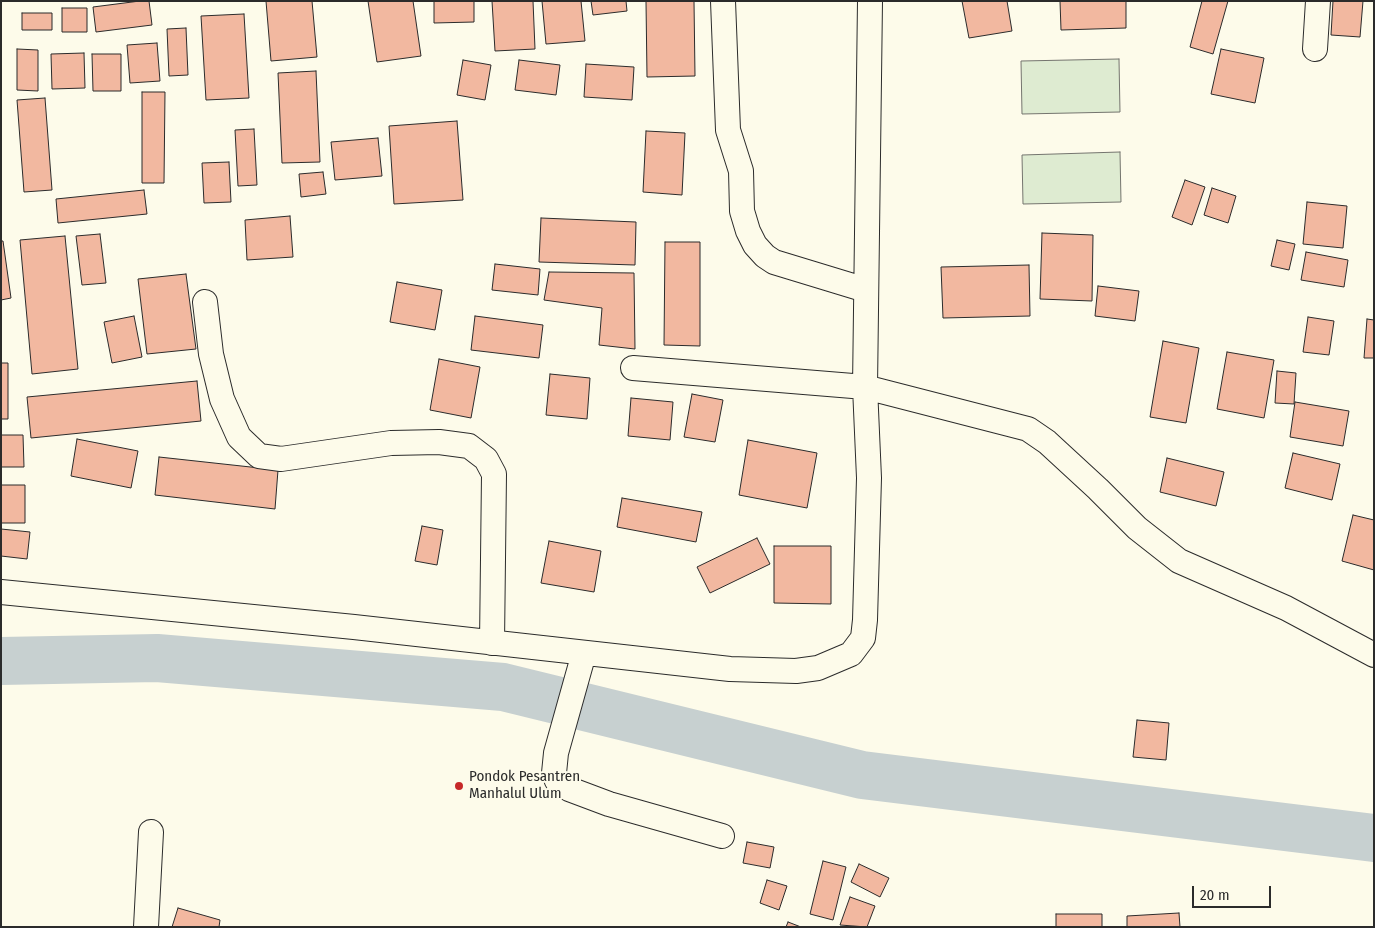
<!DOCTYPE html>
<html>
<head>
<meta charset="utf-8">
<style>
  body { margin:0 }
  #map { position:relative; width:1375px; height:928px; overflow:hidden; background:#fdfbea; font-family:"Fira Sans Condensed",sans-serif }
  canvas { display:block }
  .frame { position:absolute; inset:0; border:2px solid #2b2b2b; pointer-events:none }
  .scale { position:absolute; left:1192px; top:886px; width:79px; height:22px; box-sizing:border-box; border:2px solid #2b2b2b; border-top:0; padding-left:6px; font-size:15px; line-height:18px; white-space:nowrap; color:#2b2b2b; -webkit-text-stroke:4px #fdfbea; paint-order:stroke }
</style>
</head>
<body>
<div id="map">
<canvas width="1375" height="928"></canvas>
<div class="frame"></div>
<div class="scale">20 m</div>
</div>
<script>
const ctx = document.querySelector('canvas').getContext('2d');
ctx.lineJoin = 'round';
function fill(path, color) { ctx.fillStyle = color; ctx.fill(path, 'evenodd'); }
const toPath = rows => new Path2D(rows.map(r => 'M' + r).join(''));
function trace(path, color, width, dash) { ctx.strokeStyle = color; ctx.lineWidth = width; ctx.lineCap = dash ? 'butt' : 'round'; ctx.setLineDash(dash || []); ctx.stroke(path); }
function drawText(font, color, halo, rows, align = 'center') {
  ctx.font = font + ' "Fira Sans Condensed",sans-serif'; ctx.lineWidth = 4; ctx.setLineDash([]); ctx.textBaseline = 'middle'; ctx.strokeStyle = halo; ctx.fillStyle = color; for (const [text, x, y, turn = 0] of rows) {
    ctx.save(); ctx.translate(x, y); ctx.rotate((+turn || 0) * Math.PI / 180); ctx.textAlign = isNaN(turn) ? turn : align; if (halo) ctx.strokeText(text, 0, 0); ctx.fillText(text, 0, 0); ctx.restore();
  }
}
const green = toPath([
  [1119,59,1120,112,1022,114,1021,61,1119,59],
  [1120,152,1121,202,1023,204,1022,155,1120,152]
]);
fill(green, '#deebd1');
trace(green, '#74746e', 1);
trace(toPath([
  [1,661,157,658,503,687,862,775,1374,838]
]), '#c7d0d0', 48);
const building = toPath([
  [140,1,149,1,152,25,96,32,93,7,140,1],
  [266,1,312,1,317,57,271,61,266,1],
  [368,1,413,1,421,56,377,62,368,1],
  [434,1,474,1,474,22,434,23,434,1],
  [492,1,533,1,535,49,495,51,492,1],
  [542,1,581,1,585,41,546,44,542,1],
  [591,1,626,1,627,11,593,15,591,1],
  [646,1,694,1,695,76,647,77,646,1],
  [962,1,1007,1,1012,31,969,38,962,1],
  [1060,1,1126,1,1126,28,1061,30,1060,1],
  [1202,1,1228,1,1213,54,1190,47,1202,1],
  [1333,1,1363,1,1360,37,1331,35,1333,1],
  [62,8,87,8,87,32,62,32,62,8],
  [22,13,52,13,52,30,22,30,22,13],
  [244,14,249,98,206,100,201,16,244,14],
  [186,28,188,75,169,76,167,29,186,28],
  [157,43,160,81,130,83,127,45,157,43],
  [17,49,38,50,38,91,17,90,17,49],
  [1221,49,1264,58,1255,103,1211,94,1221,49],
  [84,53,85,88,52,89,51,54,84,53],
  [92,54,121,54,121,91,93,91,92,54],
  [463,60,491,65,485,100,457,95,463,60],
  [519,60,560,65,556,95,515,90,519,60],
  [586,64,634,67,632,100,584,97,586,64],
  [316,71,320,162,282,163,278,73,316,71],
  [142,92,165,92,164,183,142,183,142,92],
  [45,98,52,190,24,192,17,100,45,98],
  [457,121,463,200,394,204,389,126,457,121],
  [254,129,257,185,238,186,235,130,254,129],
  [646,131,685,133,682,195,643,192,646,131],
  [378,138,382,176,335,180,331,142,378,138],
  [229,162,231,202,204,203,202,163,229,162],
  [323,172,326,194,301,197,299,174,323,172],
  [1185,180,1205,187,1192,225,1172,217,1185,180],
  [1212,188,1236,196,1228,223,1204,215,1212,188],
  [144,190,147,214,58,223,56,199,144,190],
  [1307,202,1347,206,1343,248,1303,244,1307,202],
  [290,216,293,257,247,260,245,220,290,216],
  [541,218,636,222,635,265,539,262,541,218],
  [1042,233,1093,235,1092,301,1040,299,1042,233],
  [100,234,106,283,82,285,76,236,100,234],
  [65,236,78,369,32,374,20,240,65,236],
  [1277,240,1295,244,1289,270,1271,266,1277,240],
  [1,241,3,241,11,298,1,300,1,241],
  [665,242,700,242,700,346,664,345,665,242],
  [1306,252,1348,260,1344,287,1301,280,1306,252],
  [495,264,540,269,538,295,492,290,495,264],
  [1029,265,1030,316,943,318,941,267,1029,265],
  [549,272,634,273,635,349,599,345,602,308,544,300,549,272],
  [186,274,196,349,147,354,138,279,186,274],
  [397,282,442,290,435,330,390,322,397,282],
  [1098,286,1139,291,1135,321,1095,316,1098,286],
  [134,316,142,357,112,363,104,322,134,316],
  [475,316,543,325,539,358,471,350,475,316],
  [1308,317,1334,321,1329,355,1303,352,1308,317],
  [1367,319,1374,320,1374,358,1364,358,1367,319],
  [1163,341,1199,348,1186,423,1150,417,1163,341],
  [1227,352,1274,360,1264,418,1217,409,1227,352],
  [439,359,480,367,471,418,430,410,439,359],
  [1,363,8,363,8,419,1,419,1,363],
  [1277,371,1296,373,1294,404,1275,403,1277,371],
  [550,374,590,378,587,419,546,415,550,374],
  [197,381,201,421,31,438,27,397,197,381],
  [692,394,723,400,715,442,684,437,692,394],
  [631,398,673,402,670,440,628,436,631,398],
  [1295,402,1349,411,1343,446,1290,437,1295,402],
  [1,435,23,435,24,467,1,467,1,435],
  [77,439,138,451,131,488,71,476,77,439],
  [748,440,817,453,807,508,739,495,748,440],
  [1293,453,1340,464,1332,500,1285,488,1293,453],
  [159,457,278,470,275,509,155,495,159,457],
  [1167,458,1224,472,1216,506,1160,492,1167,458],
  [1,485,25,485,25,523,1,523,1,485],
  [622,498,702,512,696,542,617,527,622,498],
  [1353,515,1374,520,1374,570,1342,561,1353,515],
  [422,526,443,530,437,565,415,561,422,526],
  [1,529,30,532,27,559,1,556,1,529],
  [757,538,770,564,710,593,697,567,757,538],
  [549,541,601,551,594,592,541,583,549,541],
  [774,546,831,546,831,604,774,603,774,546],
  [1137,720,1169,723,1166,760,1133,757,1137,720],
  [747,842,774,847,770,868,743,863,747,842],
  [823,861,846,867,833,920,810,914,823,861],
  [859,864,889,878,880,897,851,882,859,864],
  [767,880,787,886,779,910,760,903,767,880],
  [850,897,875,906,867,927,840,925,850,897],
  [178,908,220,920,219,927,172,927,178,908],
  [1179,913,1180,927,1127,927,1127,916,1179,913],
  [1056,914,1102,914,1102,927,1056,927,1056,914],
  [788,922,801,927,786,927,788,922]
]);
fill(building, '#f2b8a0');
trace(building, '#2b2b2b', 1);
const minor = toPath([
  [723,1,728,130,741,171,742,211,748,231,755,245,765,256,774,262,866,290],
  [1315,49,1318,1],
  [205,302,211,354,222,399,239,437,259,456,281,459,391,443,439,442,469,446,486,459,494,474,492,643],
  [633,368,865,387,1028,429,1047,442,1098,489,1137,528,1179,561,1286,608,1374,655],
  [1,592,354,627,730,669,796,671,818,668,851,654,863,638,865,620,869,478,865,387,870,1],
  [584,653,556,753,554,773,557,781,569,789,609,804,722,836],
  [146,927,151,832]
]);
trace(minor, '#2b2b2b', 26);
trace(minor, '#fdfbea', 24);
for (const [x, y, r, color] of [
  [459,786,5,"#c62828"]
]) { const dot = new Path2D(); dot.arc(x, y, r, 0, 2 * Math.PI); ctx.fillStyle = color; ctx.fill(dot); trace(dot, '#fdfbea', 2); }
drawText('15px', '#2b2b2b', '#fdfbea', [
  ["Pondok Pesantren",469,777],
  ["Manhalul Ulum",469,794]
], 'left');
</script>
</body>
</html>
